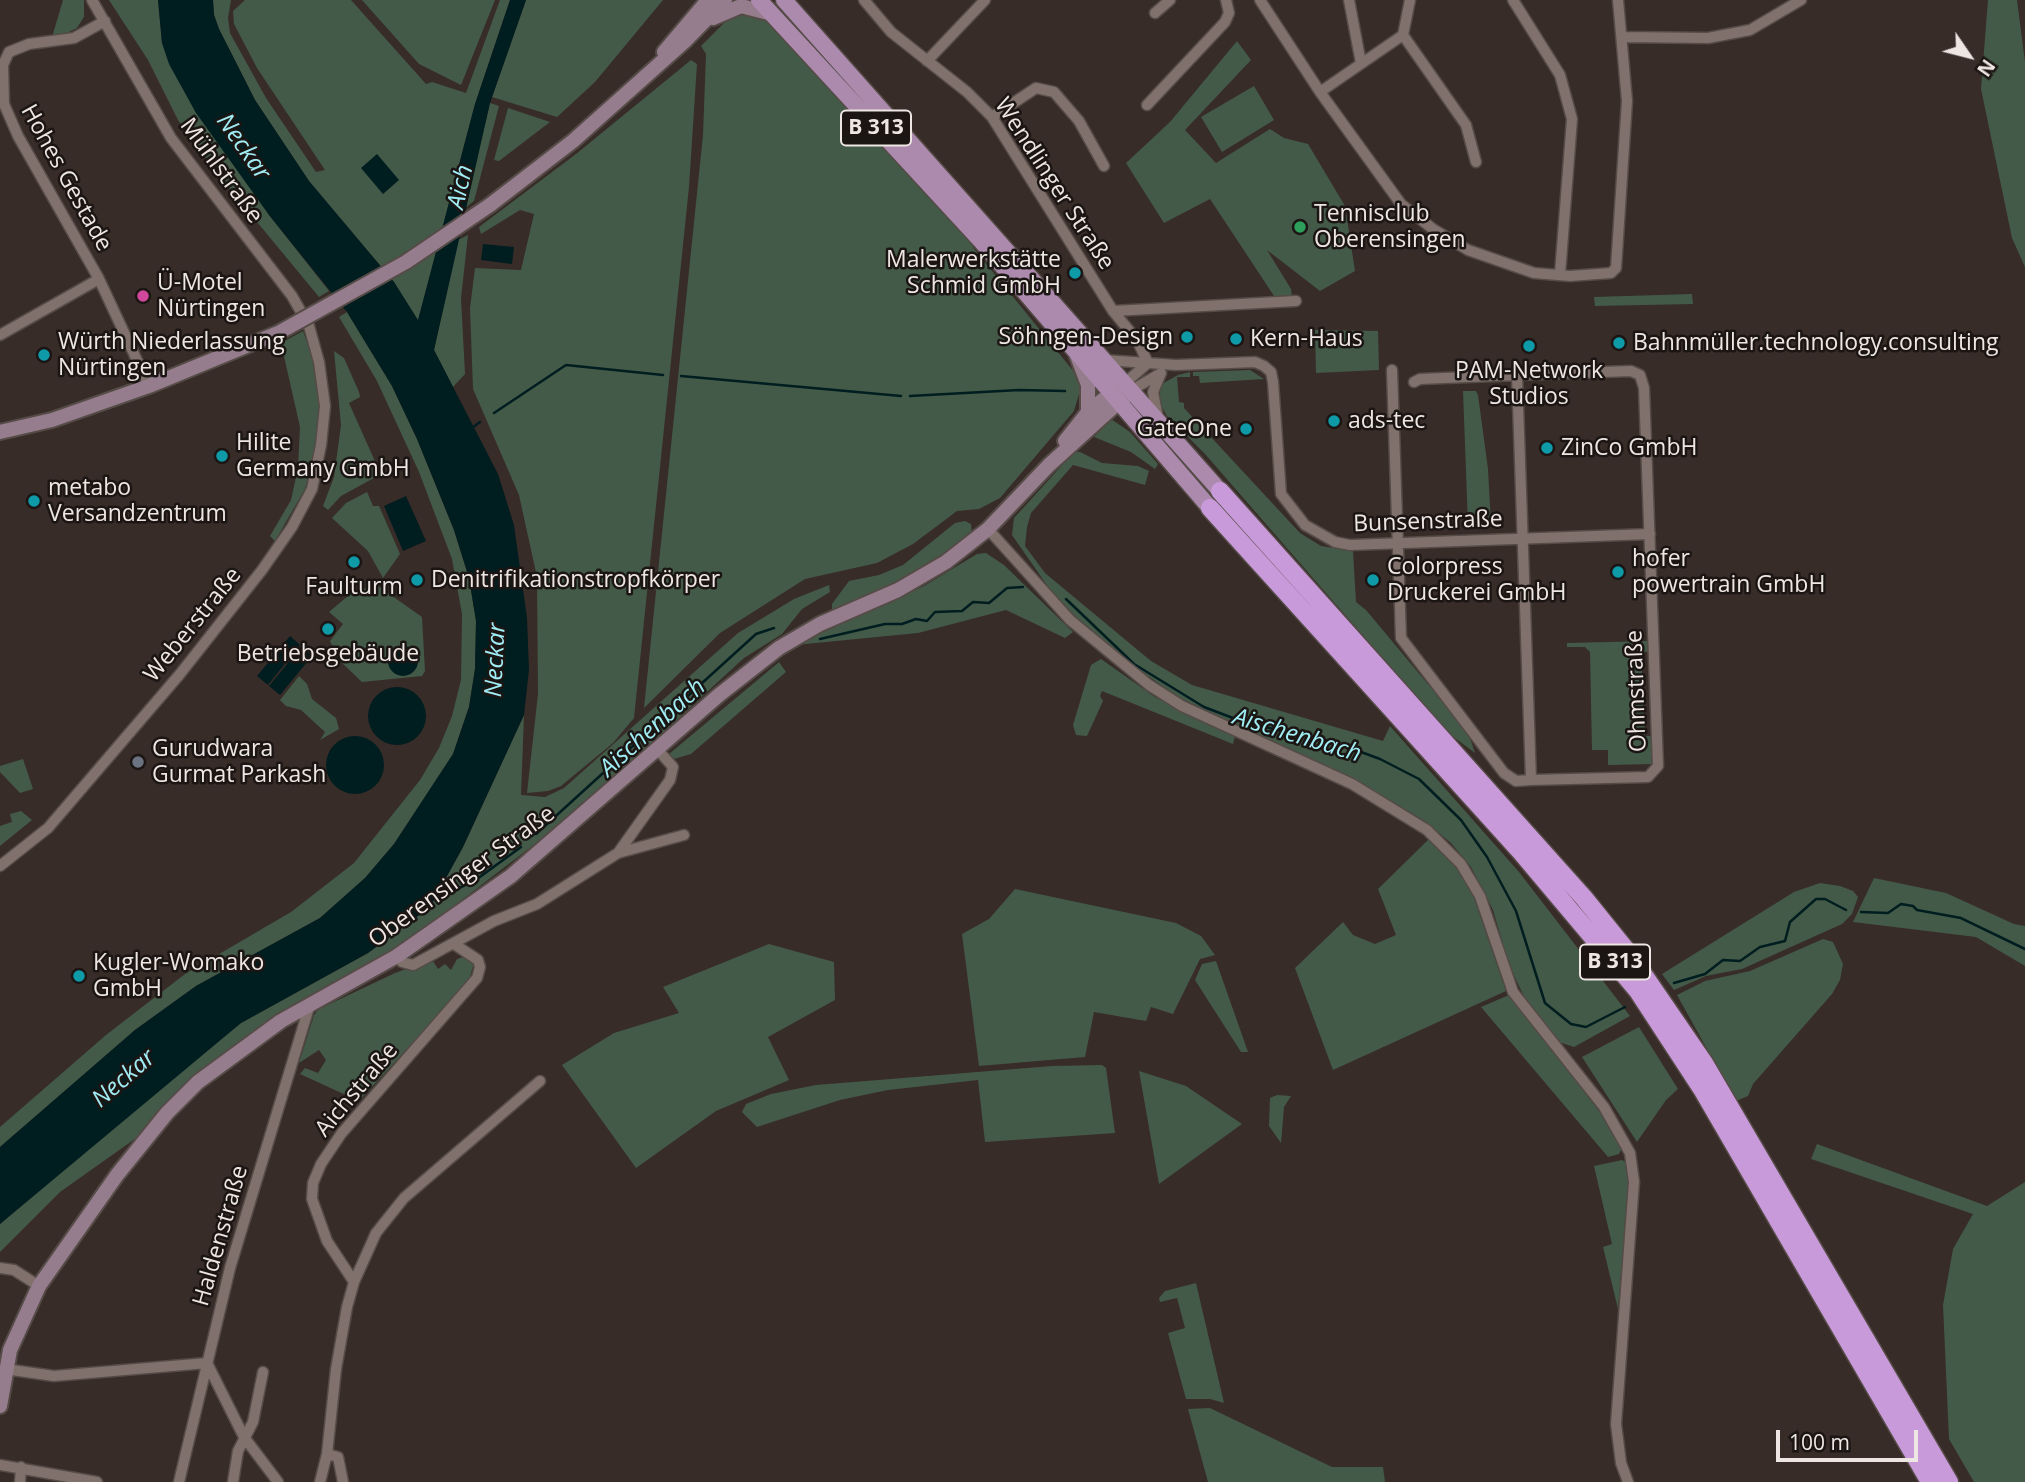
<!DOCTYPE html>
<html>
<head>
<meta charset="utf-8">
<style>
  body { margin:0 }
  #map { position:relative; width:2025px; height:1482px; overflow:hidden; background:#382c28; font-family:"Open Sans",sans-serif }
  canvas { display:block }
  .north { position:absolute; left:1934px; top:21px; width:70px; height:70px; -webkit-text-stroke:5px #1b1614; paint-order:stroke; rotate:125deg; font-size:19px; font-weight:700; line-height:28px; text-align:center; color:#eee6e3 }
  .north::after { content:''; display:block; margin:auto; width:24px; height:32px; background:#eee6e3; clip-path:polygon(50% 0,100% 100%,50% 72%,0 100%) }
  .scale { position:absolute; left:1776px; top:1430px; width:142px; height:32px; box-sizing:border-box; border:4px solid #eee6e3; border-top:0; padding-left:9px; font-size:21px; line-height:24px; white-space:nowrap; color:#eee6e3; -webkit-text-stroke:5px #1b1614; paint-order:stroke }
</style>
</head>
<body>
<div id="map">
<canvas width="2025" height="1482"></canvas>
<div class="north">N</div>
<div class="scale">100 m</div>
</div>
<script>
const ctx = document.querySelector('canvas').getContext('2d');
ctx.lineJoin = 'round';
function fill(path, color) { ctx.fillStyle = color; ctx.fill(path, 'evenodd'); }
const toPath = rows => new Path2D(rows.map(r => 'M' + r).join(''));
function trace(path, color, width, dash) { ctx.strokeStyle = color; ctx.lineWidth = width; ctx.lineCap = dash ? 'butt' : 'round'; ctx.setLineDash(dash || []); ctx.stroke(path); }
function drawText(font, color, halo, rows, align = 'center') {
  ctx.font = font + ' "Open Sans",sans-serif'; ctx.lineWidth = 5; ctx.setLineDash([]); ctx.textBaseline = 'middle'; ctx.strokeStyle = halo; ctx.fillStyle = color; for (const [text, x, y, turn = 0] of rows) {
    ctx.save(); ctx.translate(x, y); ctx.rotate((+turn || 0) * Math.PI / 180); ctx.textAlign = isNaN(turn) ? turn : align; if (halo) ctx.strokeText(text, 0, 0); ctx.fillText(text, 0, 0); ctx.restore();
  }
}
fill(toPath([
  [63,0,84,0,84,17,77,28,65,34,53,34],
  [109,0,158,0,162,43,269,215,329,291,319,297,219,176,178,120,148,60],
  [213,0,231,0,228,18,230,33,266,98,316,172,325,170,257,68,234,24,233,11,245,0,351,0,426,84,432,82,466,93,500,0,510,0,475,104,418,321,394,282,309,181,255,100,219,29,214,15],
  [362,0,495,0,461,85,419,64],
  [526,0,663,0,595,82,557,117,492,97],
  [1988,0,2017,0,2025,62,2025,267,2012,238,1981,89],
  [749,10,765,17,958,223,975,250,1079,378,1079,394,1074,411,1000,498,979,509,957,511,913,544,877,563,805,579,720,633,644,708,703,135,706,54,701,46,730,17],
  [1237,41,1251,60,1185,130,1216,163,1270,129,1284,138,1308,144,1345,206,1355,271,1320,291,1267,250,1291,289,1292,298,1276,299,1210,199,1164,223,1126,163,1170,122],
  [691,60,697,64,689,187,634,718,613,743,561,786,548,791,527,793,538,694,537,577,519,495,473,389,470,308,475,268,521,270,534,214,520,210,481,234,479,227,576,154],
  [1254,86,1274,120,1222,152,1201,117],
  [490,103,499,106,474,201,465,208],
  [508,108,550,122,499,161,494,160],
  [468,235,461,298,465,374,453,387,434,350,458,240],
  [1692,294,1693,304,1595,306,1594,297],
  [347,312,392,386,417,439,454,530,469,578,476,621,475,669,469,707,453,754,394,844,365,878,320,918,196,986,135,1030,0,1147,0,1127,106,1035,185,974,291,912,354,863,420,780,439,748,452,716,461,680,462,614,452,559,419,472,377,381,339,317],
  [1315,330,1378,331,1379,370,1316,373],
  [303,331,315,364,321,399,317,444,305,489,275,541,270,536,291,500,298,468,300,427,281,343],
  [334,351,344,358,359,392,360,397,349,403,378,468,374,478,341,496,328,510,323,506,334,477,341,425],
  [1250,370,1264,379,1200,383,1199,376,1193,376,1193,372],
  [1190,372,1190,377,1177,377,1179,402,1184,403,1184,408,1300,533,1321,546,1353,551,1356,602,1366,610,1468,732,1475,753,1447,732,1205,454,1167,416,1159,402,1160,385,1178,375],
  [1463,391,1476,391,1478,395,1488,469,1491,524,1468,526],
  [1111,419,1130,432,1158,464,1155,469,1131,452,1094,437],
  [1074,452,1080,452,1102,463,1138,466,1149,471,1145,485,1073,465,1031,513,1027,527,1025,546,1045,573,1151,661,1192,685,1383,741,1390,726,1519,872,1630,1016,1574,1047,1559,1042,1531,1011,1509,965,1493,910,1471,867,1451,843,1423,820,1351,778,1180,698,1119,656,1082,624,1053,594,1012,535,1014,518],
  [367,492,373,506,379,506,400,554,383,578,368,551,332,518,346,503],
  [965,521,971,524,972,534,925,568,832,612,832,604,849,581,879,575,903,565,955,523],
  [986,553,1004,565,1073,632,1065,638,1006,610,918,633,795,645,924,586,977,554],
  [829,585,830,592,802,609,782,634,744,658,574,814,433,922,386,954,287,1009,205,1068,139,1136,60,1192,0,1252,0,1224,196,1058,241,1023,368,953,430,907,463,847,524,715,521,795,545,797,564,788,738,633,794,599],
  [378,586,422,617,425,671,422,676,362,682,339,660,330,641,343,624,329,612,355,590],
  [1648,641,1649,651,1641,653,1645,736,1653,736,1654,764,1608,765,1608,750,1592,750,1590,652,1585,647,1567,647,1567,643],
  [1101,659,1155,697,1235,736,1233,744,1102,691,1100,696,1103,701,1087,736,1076,735,1073,725,1091,665],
  [779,662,786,672,691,754,674,759,669,754],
  [299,676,307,684,312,699,336,718,339,729,320,740,325,732,301,710,286,706,280,700],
  [23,759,33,789,20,793,0,772,0,766],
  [21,811,32,820,0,846,0,826,12,822,10,814],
  [1429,839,1456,865,1470,886,1506,991,1333,1070,1295,968,1343,922,1353,935,1375,944,1396,935,1378,889],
  [1874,878,1946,893,2014,924,2025,926,2025,966,1976,937,1853,922],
  [1820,883,1840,886,1853,891,1858,897,1852,914,1842,924,1742,969,1706,976,1674,990,1662,974,1794,892],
  [1015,889,1176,923,1201,936,1215,955,1200,959,1173,1014,1151,1007,1146,1021,1094,1012,1085,1057,979,1066,962,934,989,919],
  [1823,939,1833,942,1843,964,1840,980,1832,994,1753,1084,1748,1096,1736,1101,1677,995,1705,981,1750,971],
  [769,944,834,962,835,1000,768,1037,789,1080,716,1111,636,1168,562,1065,614,1033,679,1013,663,987],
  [445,955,433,961,438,969,445,964,451,970,457,959,463,957,474,963,468,983,359,1101,300,1074,305,1068,318,1073,326,1060,319,1050,299,1063,314,1015,319,1009,395,973],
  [1216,961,1248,1052,1241,1052,1195,980,1202,964],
  [1509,995,1607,1121,1622,1148,1619,1154,1608,1157,1481,1007],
  [1639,1027,1678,1089,1666,1100,1637,1142,1582,1057],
  [1102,1065,1106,1068,1115,1133,985,1142,978,1080,888,1090,840,1100,757,1127,742,1112,746,1104,771,1094,816,1085,1052,1066],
  [1139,1071,1186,1086,1242,1124,1159,1184],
  [1277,1095,1291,1096,1284,1107,1281,1143,1269,1126,1270,1098],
  [1817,1144,1987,1206,2025,1182,2025,1482,1974,1482,1949,1439,1943,1305,1953,1249,1973,1214,1811,1159],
  [1622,1160,1628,1163,1629,1187,1618,1309,1603,1247,1612,1244,1594,1166],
  [1196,1283,1224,1403,1210,1399,1186,1399,1168,1333,1185,1328,1177,1298,1160,1302,1159,1298,1165,1291],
  [1210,1408,1332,1467,1383,1467,1385,1482,1208,1482,1188,1409]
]), '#435a48');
fill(toPath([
  [158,0,213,0,214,15,219,29,255,100,309,181,394,282,418,320,475,104,510,0,526,0,490,103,434,350,498,474,514,525,527,618,529,670,524,715,463,847,430,907,368,953,241,1023,0,1224,0,1147,135,1030,196,986,320,918,365,878,394,844,453,754,469,707,475,669,476,621,469,578,454,530,417,439,392,386,347,312,269,215,196,113,169,64,162,43],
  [377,154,399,180,383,194,361,168],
  [483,244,514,247,512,264,481,260],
  [406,496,426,541,403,551,384,506],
  [290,636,300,645,268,685,257,676],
  '388 661a15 15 0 1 1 30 0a15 15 0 1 1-30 0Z',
  [301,647,312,656,280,695,269,686],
  '368 716a29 29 0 1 1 58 0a29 29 0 1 1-58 0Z',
  '326 765a29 29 0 1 1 58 0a29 29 0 1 1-58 0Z'
]), '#001d20');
trace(toPath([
  [681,376,901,396],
  [910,396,1019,390,1065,391],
  [494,413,566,365,663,375],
  [472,428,480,422],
  [1066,599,1134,664,1204,707,1246,723,1334,742,1380,759,1419,779,1461,820,1487,857,1516,911,1545,1003,1571,1024,1586,1027,1625,1007],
  [820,639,885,624,902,624,916,619,927,621,935,612,962,611,973,602,989,603,1007,588,1023,587],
  [536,834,756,634,774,628],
  [436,895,450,893,477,879,521,847],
  [1861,912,1888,913,1901,904,1913,906,1917,910,1961,918,2025,949],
  [1674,983,1705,974,1723,960,1740,961,1760,947,1785,941,1790,922,1816,899,1825,899,1846,910]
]), '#001d20', 2.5);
const street = toPath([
  [864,0,891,32,967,92,992,117,1113,311,1137,340,1148,363],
  [1260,0,1320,92,1401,204,1433,229,1468,250,1534,273,1570,276,1611,273,1616,268,1627,101,1618,0],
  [1349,0,1361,63],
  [1513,0,1560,75,1572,119,1560,274],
  [1155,13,1170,0],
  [105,21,74,38,29,44,9,52,3,65,4,104,18,136,99,279,149,386],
  [1403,35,1466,125,1476,162],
  [1623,37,1708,38,1750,30,1801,0],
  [927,61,985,0],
  [1320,92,1403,35,1410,0],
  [1147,105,1225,22,1229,13,1226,0],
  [992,117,1036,88,1054,92,1079,121,1104,166],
  [1113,311,1296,301],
  [0,335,99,279],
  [1104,360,1176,365,1255,362,1264,366,1271,372,1273,382,1281,494,1305,525,1335,542,1350,545,1650,534],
  [1392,370,1401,638,1504,773,1516,781,1531,780],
  [1631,371,1640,375,1644,388,1658,766,1648,777,1531,780,1517,375,1631,371],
  [1414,382,1420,379,1517,375],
  [1125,383,1148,363],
  [1132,390,1161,373],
  [1158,418,1153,392,1161,373],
  [988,529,1070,620,1149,685,1182,706,1352,784,1427,830,1461,864,1480,896,1513,992,1604,1107,1630,1153,1634,1182,1616,1424,1621,1463,1628,1482],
  [618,853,684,835],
  [0,866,48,828,180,674,262,570,292,527,312,489,321,445,325,406,319,362,309,326,292,296,171,138,92,0],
  [397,956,402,962,413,965,494,921,537,904,618,853,670,780,673,767,658,750],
  [0,1268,14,1270,39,1286],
  [354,1282,327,1241,312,1199,313,1183,321,1164,341,1134,477,978,480,967,478,960,454,944],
  [5,1369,54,1376,207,1363,244,1437,278,1482],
  [327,1454,338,1457,343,1482],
  [0,1465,97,1482],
  [20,1482,21,1467],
  [179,1482,230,1268,310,1004],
  [233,1482,238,1451,253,1422,263,1372],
  [320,1482,327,1454,336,1369,347,1307,354,1282,376,1233,404,1198,540,1081]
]);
const secondary = toPath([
  [713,18,741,6,772,14],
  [664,52,708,0],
  [490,205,573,141,685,41,725,0],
  [1077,356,1088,385,1088,412],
  [0,432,52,420,149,386,278,333],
  [1065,441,1088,412,1120,386],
  [0,1406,10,1350,39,1286,117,1175,167,1113,198,1082,281,1021,397,956,511,876,719,695,779,648,820,624,898,590,946,562,988,529,1049,465,1132,390]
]);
const primary = toPath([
  [759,0,981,241,1210,508],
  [784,0,1220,491]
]);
const highway = toPath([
  [1220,491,1584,898,1630,955,1704,1063,1949,1482],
  [1210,508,1521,852,1638,991,1702,1089,1930,1482]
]);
trace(street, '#554b47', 13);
trace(secondary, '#554b47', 18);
trace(primary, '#554b47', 19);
trace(highway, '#554b47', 21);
trace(street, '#80716c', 10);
trace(secondary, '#967d8d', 14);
trace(primary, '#ac8aad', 16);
trace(highway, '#c99ad9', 18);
const secondaryBridge = toPath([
  [278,333,406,262,490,205]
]);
trace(secondaryBridge, '#554b47', 18, []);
trace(secondaryBridge, '#967d8d', 14);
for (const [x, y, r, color] of [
  [1300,227,7,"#2e9e5b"],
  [1075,273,7,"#0f9aa8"],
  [143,296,7,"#d1479c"],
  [1187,337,7,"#0f9aa8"],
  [1236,339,7,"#0f9aa8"],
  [1619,343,7,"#0f9aa8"],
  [1529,346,7,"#0f9aa8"],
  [44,355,7,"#0f9aa8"],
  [1334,421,7,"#0f9aa8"],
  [1246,429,7,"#0f9aa8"],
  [1547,448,7,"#0f9aa8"],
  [222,456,7,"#0f9aa8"],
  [34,501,7,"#0f9aa8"],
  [354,562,7,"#0f9aa8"],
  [1618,572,7,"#0f9aa8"],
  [417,580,7,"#0f9aa8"],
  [1373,580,7,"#0f9aa8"],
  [328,629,7,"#0f9aa8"],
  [138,762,7,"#6b7280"],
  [79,976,7,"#0f9aa8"]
]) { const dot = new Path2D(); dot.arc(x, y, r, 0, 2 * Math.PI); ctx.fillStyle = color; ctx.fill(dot); trace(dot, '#1b1614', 2.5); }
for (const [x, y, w] of [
  [876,128,70],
  [1615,962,70]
]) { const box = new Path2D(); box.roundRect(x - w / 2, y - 17.5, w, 35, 5); ctx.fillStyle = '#1b1614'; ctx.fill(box); trace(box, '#eee6e3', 2); }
drawText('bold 21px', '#eee6e3', null, [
  ["B 313",876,128],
  ["B 313",1615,962]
]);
drawText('23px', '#eee6e3', '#1b1614', [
  ["Mühlstraße",221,171,54],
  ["Hohes Gestade",66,178,61],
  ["Wendlinger Straße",1054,184,57],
  ["Bunsenstraße",1428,522,-2],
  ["Weberstraße",193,625,-51],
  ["Ohmstraße",1637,691,-92],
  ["Oberensinger Straße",462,877,-36],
  ["Aichstraße",357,1090,-50],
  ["Haldenstraße",221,1236,-74]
]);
drawText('23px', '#eee6e3', '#1b1614', [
  ["Tennisclub",1314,214],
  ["Oberensingen",1314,240],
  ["Malerwerkstätte",1061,260,"right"],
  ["Schmid GmbH",1061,286,"right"],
  ["Ü-Motel",157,283],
  ["Nürtingen",157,309],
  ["Söhngen-Design",1173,337,"right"],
  ["Kern-Haus",1250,339],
  ["Würth Niederlassung",58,342],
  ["Nürtingen",58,368],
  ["Bahnmüller.technology.consulting",1633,343],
  ["PAM-Network",1529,371,"center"],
  ["Studios",1529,397,"center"],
  ["ads-tec",1348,421],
  ["GateOne",1232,429,"right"],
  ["Hilite",236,443],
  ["Germany GmbH",236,469],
  ["ZinCo GmbH",1561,448],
  ["metabo",48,488],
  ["Versandzentrum",48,514],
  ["hofer",1632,559],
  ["powertrain GmbH",1632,585],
  ["Colorpress",1387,567],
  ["Druckerei GmbH",1387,593],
  ["Denitrifikationstropfkörper",431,580],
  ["Faulturm",354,587,"center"],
  ["Betriebsgebäude",328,654,"center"],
  ["Gurudwara",152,749],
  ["Gurmat Parkash",152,775],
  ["Kugler-Womako",93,963],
  ["GmbH",93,989]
], 'left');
drawText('italic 24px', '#a1edf5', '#1b1614', [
  ["Neckar",243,147,55],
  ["Aich",461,187,-77],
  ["Neckar",496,660,-87],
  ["Aischenbach",653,728,-42],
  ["Aischenbach",1297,736,17],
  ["Neckar",124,1079,-41]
]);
</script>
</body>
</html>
